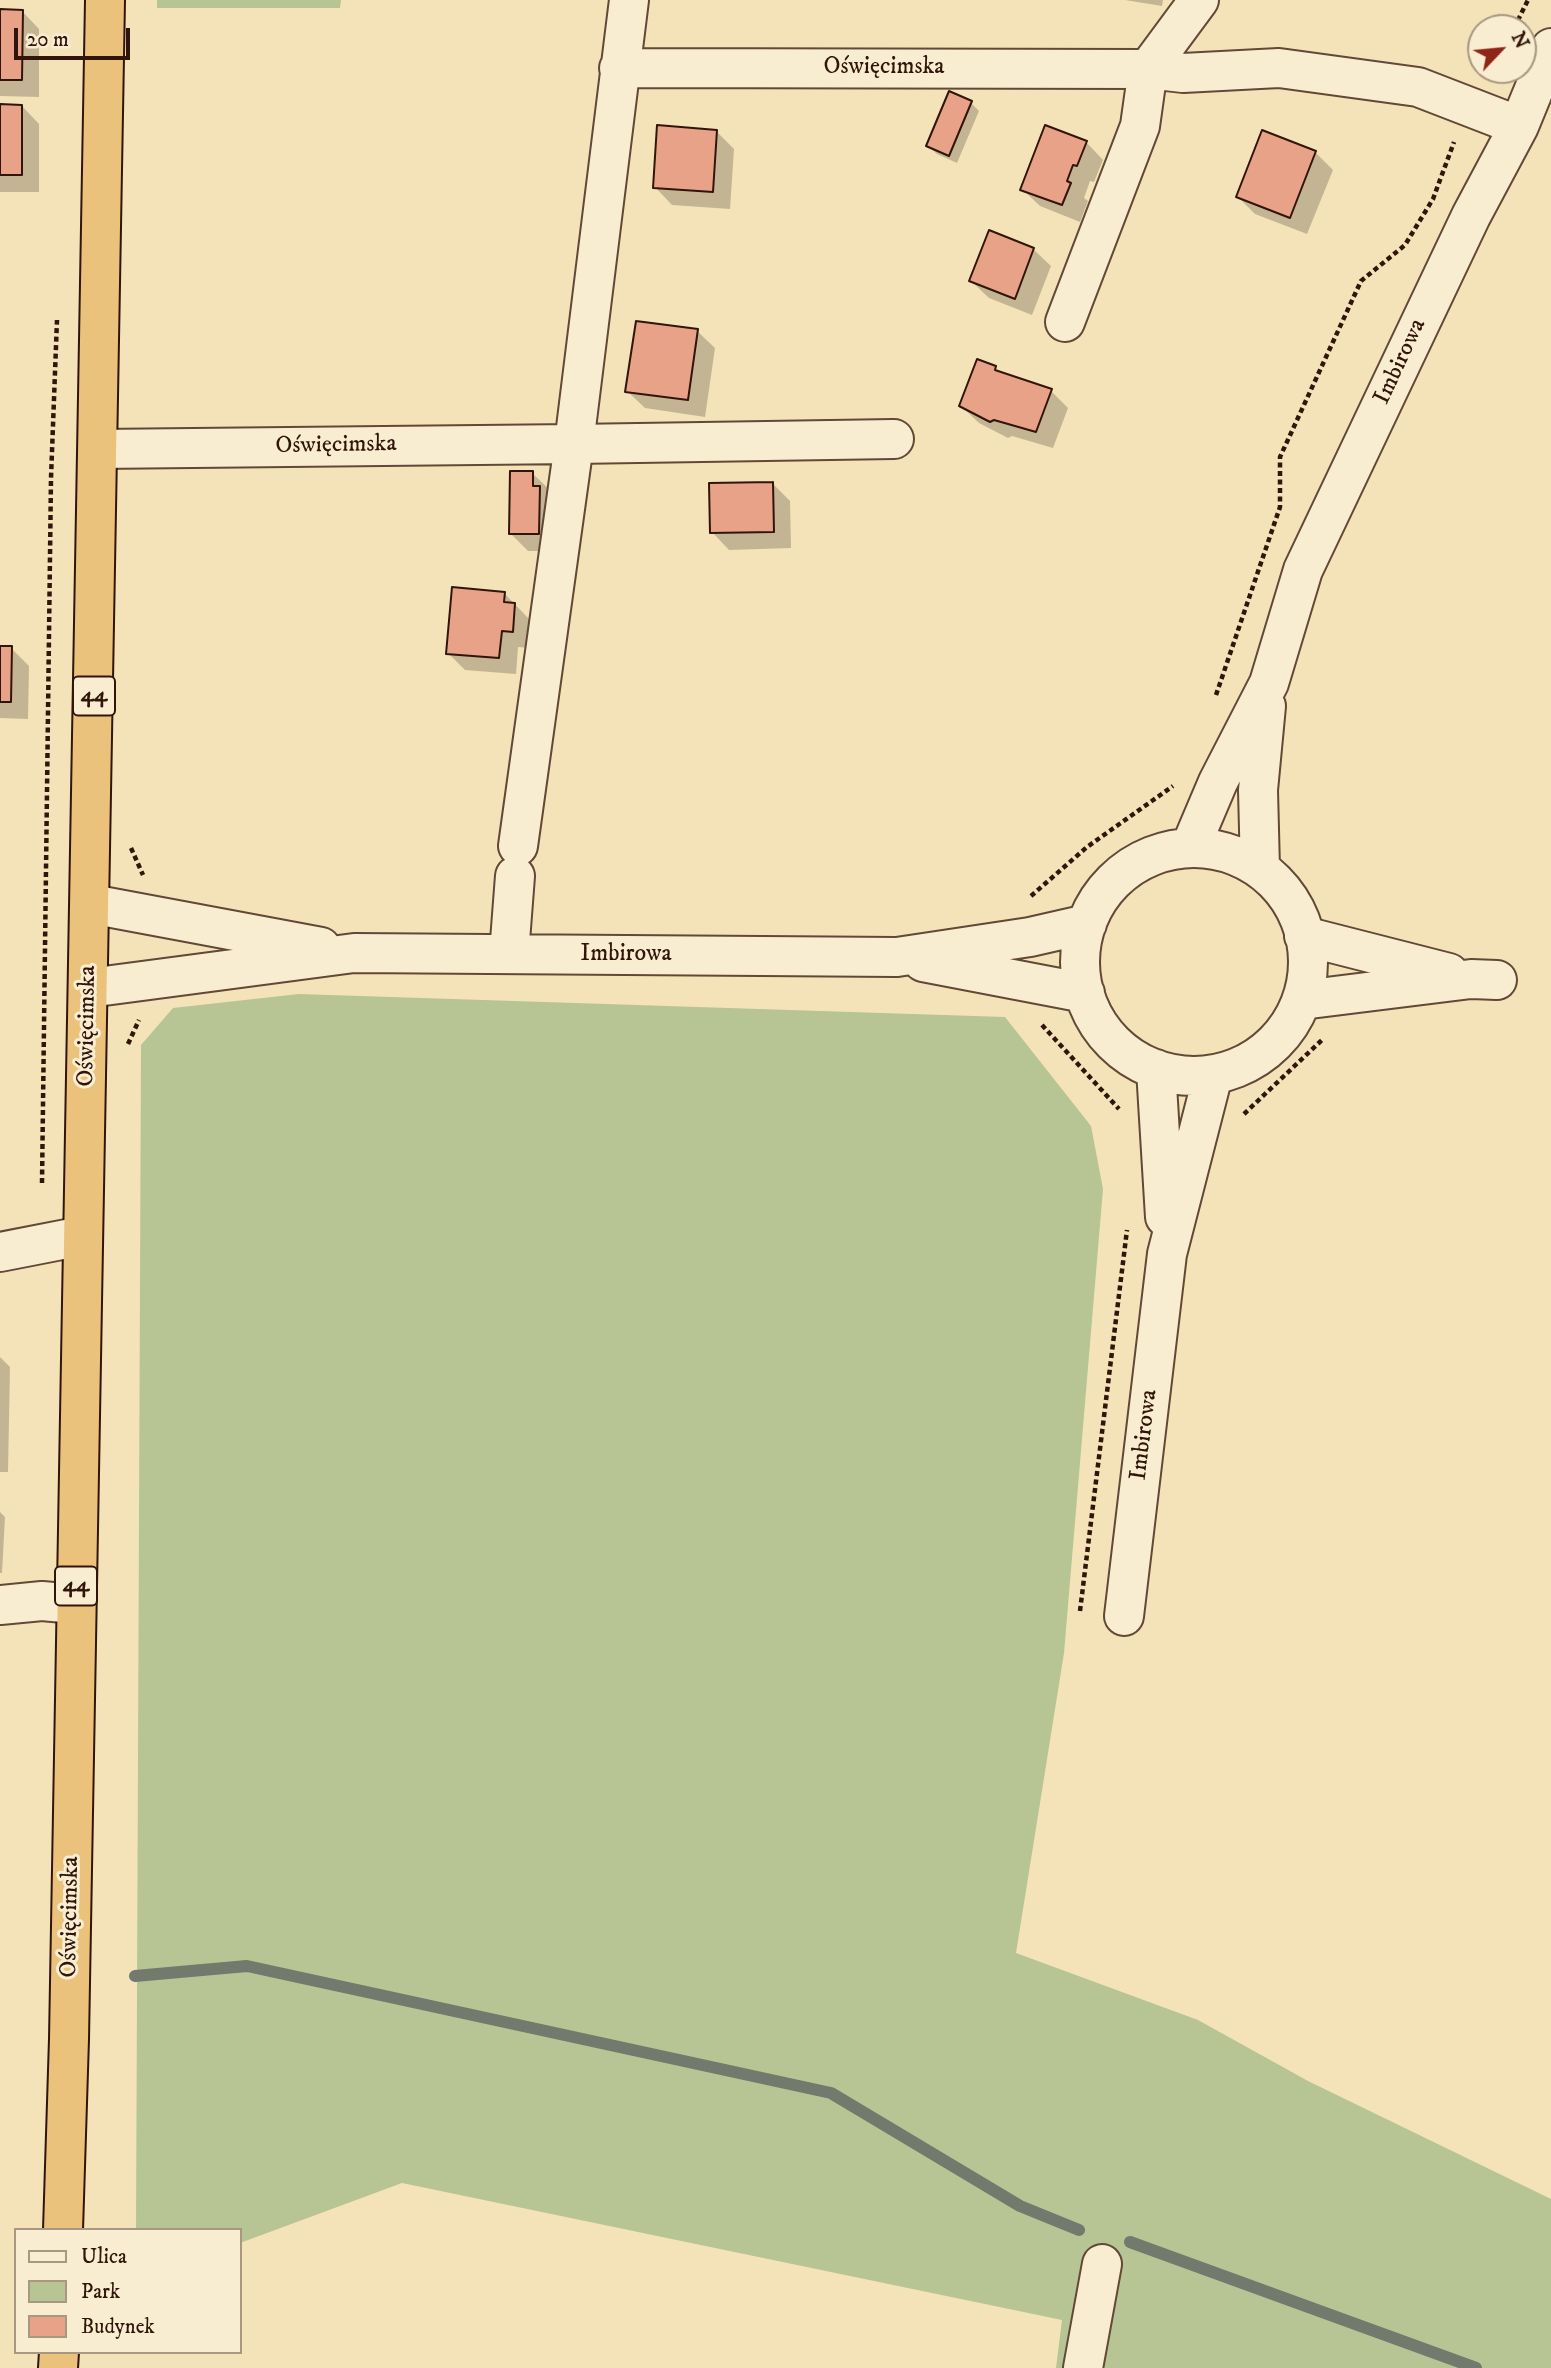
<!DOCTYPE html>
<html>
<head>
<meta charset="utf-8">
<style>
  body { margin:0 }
  #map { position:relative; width:1551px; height:2368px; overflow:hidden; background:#f4e3b8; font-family:"IM FELL DW Pica",serif }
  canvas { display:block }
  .legend { position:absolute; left:14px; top:2228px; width:228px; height:126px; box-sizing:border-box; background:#f8edd1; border:2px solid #a89781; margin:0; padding:9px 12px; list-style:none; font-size:21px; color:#31150a }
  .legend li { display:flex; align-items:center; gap:14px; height:35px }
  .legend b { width:35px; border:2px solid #a89781 }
  .north { position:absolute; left:1467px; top:14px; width:70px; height:70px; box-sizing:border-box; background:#f8edd1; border:2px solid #a89781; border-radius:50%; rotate:64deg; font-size:19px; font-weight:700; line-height:28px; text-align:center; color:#31150a }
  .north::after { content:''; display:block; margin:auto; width:24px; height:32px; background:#8f2418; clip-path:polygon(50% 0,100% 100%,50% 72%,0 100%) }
  .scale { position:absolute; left:14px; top:28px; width:116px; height:32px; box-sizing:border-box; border:4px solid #31150a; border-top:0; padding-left:9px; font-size:21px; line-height:24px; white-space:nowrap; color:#31150a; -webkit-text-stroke:5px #f8edd1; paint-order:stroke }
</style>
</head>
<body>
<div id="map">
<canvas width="1551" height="2368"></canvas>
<ul class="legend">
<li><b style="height:9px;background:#f8edd1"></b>Ulica</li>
<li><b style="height:19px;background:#b6c593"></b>Park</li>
<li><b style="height:19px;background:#e8a288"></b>Budynek</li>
</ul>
<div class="north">N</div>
<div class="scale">20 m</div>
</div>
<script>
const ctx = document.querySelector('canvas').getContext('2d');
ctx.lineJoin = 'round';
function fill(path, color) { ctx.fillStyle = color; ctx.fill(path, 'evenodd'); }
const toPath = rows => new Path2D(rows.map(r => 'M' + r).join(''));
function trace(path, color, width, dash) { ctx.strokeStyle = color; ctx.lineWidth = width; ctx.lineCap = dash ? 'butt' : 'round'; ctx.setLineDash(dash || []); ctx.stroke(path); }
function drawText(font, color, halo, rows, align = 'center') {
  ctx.font = font + ' "IM FELL DW Pica",serif'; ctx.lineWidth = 6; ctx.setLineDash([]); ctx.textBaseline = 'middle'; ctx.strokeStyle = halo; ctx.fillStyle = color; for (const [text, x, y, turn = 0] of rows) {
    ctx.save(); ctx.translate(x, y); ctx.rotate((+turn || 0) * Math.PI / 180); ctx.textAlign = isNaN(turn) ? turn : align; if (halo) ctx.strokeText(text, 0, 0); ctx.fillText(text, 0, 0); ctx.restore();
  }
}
fill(toPath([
  [157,0,341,0,340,8,157,8],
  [299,994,1005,1017,1091,1126,1103,1189,1064,1653,1016,1953,1198,2020,1308,2081,1551,2199,1551,2368,1056,2368,1062,2320,402,2183,240,2243,240,2230,136,2230,141,1045,173,1008]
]), '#b6c593');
fill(toPath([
  [1125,0,1163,0,1162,6],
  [0,11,22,11,39,29,39,97,0,96],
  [971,103,979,111,957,163,937,154,928,146],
  [0,106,22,106,39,124,39,192,0,192],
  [716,131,734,149,730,209,672,205,655,187],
  [1086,142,1103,160,1094,182,1090,181,1084,198,1088,201,1080,222,1040,206,1022,189],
  [1315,152,1333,170,1307,234,1255,214,1238,197],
  [1033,249,1051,266,1032,315,989,298,971,281],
  [697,331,715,348,705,417,645,408,627,391],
  [978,361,1001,374,1051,391,1068,408,1053,448,1012,436,1008,438,979,423,961,406],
  [532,473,550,490,556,551,528,551,510,533],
  [773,484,790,501,791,548,729,550,712,532],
  [504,593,532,622,530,648,518,647,516,674,465,670,448,653],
  [0,648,11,648,29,666,28,719,0,718],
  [0,1357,10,1367,8,1472,0,1472],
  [0,1512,5,1517,2,1573,0,1573]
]), '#0003');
trace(toPath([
  [135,1976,247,1966,831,2093,1020,2206,1079,2230],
  [1130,2242,1476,2368]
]), '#717a6c', 12);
const building = toPath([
  [0,9,23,10,22,80,0,80,0,9],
  [949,91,972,101,949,156,926,146,949,91],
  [0,104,22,105,22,175,0,175,0,104],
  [657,125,717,130,713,192,653,188,657,125],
  [1045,125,1087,141,1077,166,1073,165,1067,181,1071,183,1062,205,1020,190,1045,125],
  [1262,130,1316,151,1290,218,1236,197,1262,130],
  [989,230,1034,248,1015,299,969,281,989,230],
  [636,321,698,329,688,400,625,392,636,321],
  [977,359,996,366,995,370,1052,389,1036,432,994,420,990,422,959,406,977,359],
  [510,471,533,471,533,486,540,486,539,534,509,534,510,471],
  [773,482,774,532,710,533,709,483,773,482],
  [452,587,505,592,504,602,515,603,513,632,502,631,499,658,446,654,452,587],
  [0,646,12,646,11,702,0,702,0,646]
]);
fill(building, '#e8a288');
trace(building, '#31150a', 2);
const minor = toPath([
  [619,68,1148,69,1183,73,1279,68,1418,87,1519,126],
  [1065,322,1140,126,1148,69,1199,0],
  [98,449,574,444,629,0],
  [518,846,574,444,894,439],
  [1190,848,1218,782,1269,683,1303,570,1471,216,1519,126,1551,48],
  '1080 962a114 114 0 1 1 228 0a114 114 0 1 1-228 0Z',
  [1260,869,1258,790,1266,706],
  [91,904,321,947],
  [1304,936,1449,973],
  [509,954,515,876],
  [923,962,1085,993],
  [89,988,354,953,897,957,1030,937,1087,924],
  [1302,1000,1471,979,1497,980],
  [1156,1069,1165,1217],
  [0,1252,82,1236],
  [0,1605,42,1601,75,1604],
  [1124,1616,1167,1254,1213,1075],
  [1083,2368,1102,2264]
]);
const highway = toPath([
  [63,2230,69,2039,105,0],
  [58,2368,59,2352]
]);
trace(minor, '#624836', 42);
trace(highway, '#31150a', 42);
trace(toPath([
  [1514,28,1528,0],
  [1216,695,1280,507,1280,457,1361,281,1405,245,1433,199,1454,142],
  [131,848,143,875],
  [1031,896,1087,847,1173,786],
  [1042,1025,1119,1109],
  [128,1044,139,1020],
  [1244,1114,1324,1038],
  [42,1183,51,478,57,320],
  [1080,1611,1127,1230]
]), '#31150a', 4.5, [5, 3.5]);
trace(minor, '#f8edd1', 38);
trace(highway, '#eac27c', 38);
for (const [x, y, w] of [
  [94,696,42],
  [76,1586,42]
]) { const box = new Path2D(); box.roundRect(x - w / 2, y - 19.5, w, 39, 5); ctx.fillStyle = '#f8edd1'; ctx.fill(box); trace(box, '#31150a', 2); }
drawText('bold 23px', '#31150a', null, [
  ["44",94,696],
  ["44",76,1586]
]);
drawText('24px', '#31150a', '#f8edd1', [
  ["Oświęcimska",884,68],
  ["Imbirowa",1401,362,-65],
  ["Oświęcimska",336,446,-1],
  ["Imbirowa",626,955],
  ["Oświęcimska",88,1026,-89],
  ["Imbirowa",1145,1435,-83],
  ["Oświęcimska",71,1917,-89]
]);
</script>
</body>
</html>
